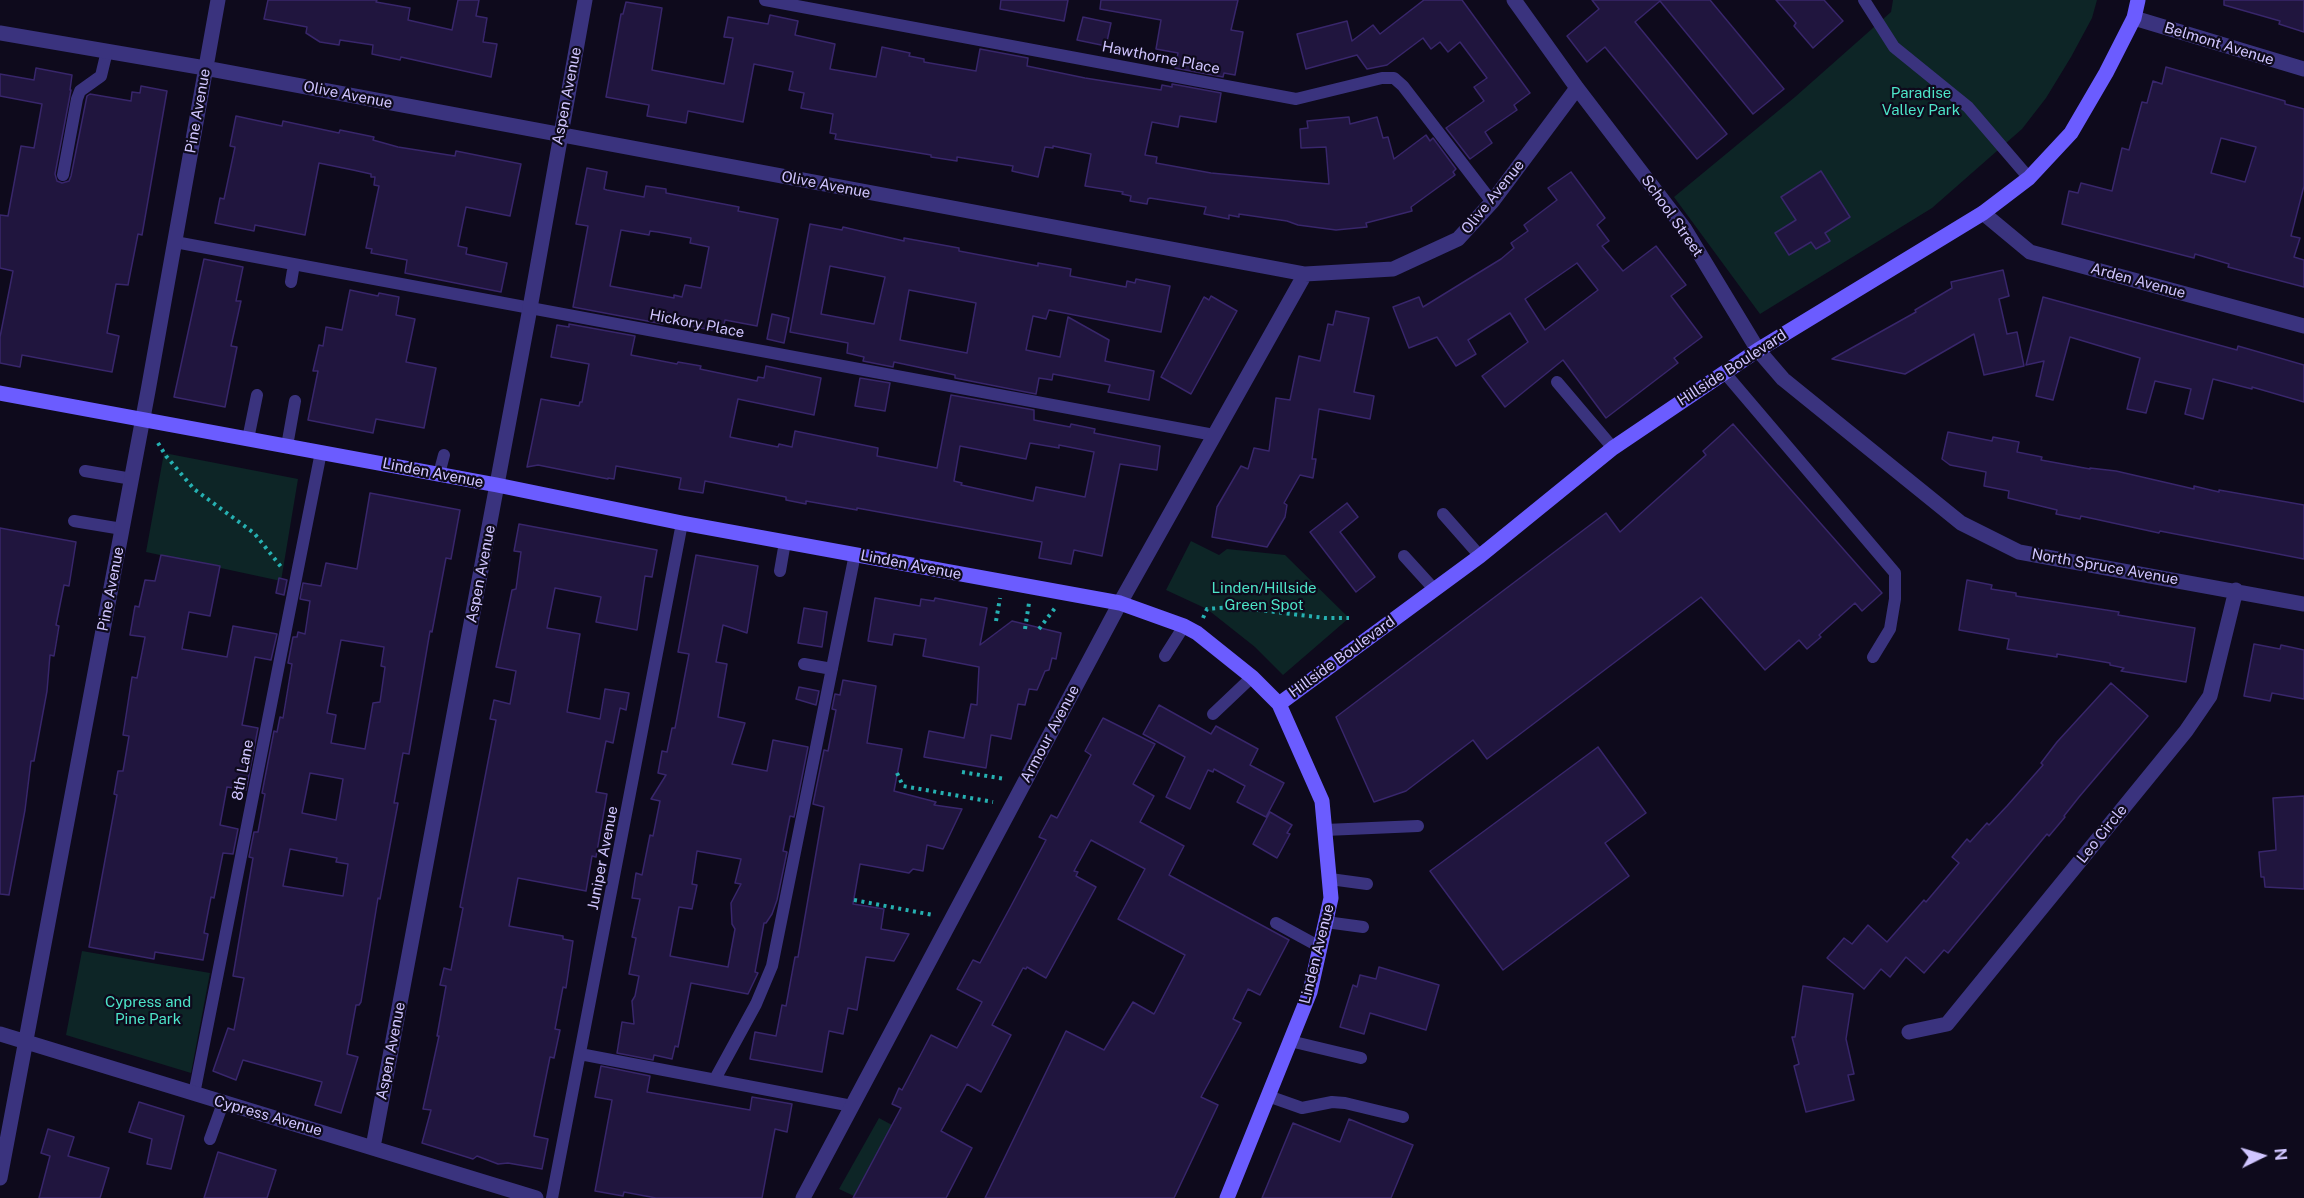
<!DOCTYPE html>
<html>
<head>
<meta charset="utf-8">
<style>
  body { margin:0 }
  #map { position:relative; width:2304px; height:1198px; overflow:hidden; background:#0e0a1c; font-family:"Public Sans",sans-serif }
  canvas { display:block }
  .north { position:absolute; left:2232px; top:1126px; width:60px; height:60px; -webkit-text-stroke:4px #0e0a1c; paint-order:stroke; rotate:85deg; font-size:16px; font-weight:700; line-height:24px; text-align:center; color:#d0c5ff }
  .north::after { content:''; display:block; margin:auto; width:21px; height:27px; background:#d0c5ff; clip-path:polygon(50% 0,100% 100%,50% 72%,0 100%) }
</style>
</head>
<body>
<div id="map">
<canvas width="2304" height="1198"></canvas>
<div class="north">N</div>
</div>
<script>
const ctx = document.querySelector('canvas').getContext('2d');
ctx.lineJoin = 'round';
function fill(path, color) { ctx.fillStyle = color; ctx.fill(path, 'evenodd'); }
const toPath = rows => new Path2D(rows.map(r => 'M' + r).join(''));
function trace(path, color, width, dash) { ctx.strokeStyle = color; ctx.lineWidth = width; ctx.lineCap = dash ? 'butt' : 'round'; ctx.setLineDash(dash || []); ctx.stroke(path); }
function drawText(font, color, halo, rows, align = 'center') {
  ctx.font = font + ' "Public Sans",sans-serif'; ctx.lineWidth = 4.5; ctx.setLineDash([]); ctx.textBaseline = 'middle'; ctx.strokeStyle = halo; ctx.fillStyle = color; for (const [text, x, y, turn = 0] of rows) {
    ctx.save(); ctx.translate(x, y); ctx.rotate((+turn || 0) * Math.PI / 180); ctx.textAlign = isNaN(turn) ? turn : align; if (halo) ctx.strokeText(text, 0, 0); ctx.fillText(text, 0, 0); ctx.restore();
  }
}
fill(toPath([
  [1893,0,2097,0,2092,18,2071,57,2046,98,2022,129,1932,208,1760,314,1674,197,1795,97,1891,12],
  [164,453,298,479,281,581,146,552],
  [1191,541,1219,555,1227,549,1285,555,1349,618,1283,675,1255,647,1207,609,1166,590],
  [82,951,210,973,191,1073,66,1035],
  [879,1118,892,1125,854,1196,839,1189]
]), '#0d2526');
const building = toPath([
  [268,0,377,0,376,2,410,8,408,20,452,30,458,0,479,0,476,16,487,18,483,42,497,44,491,77,401,57,400,60,372,54,373,45,340,40,339,45,320,42,306,33,307,27,264,19,268,0],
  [1001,0,1068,0,1064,21,1000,9,1001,0],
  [1101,0,1238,0,1231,30,1243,32,1235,75,1224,73,1223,77,1175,68,1178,53,1156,49,1161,20,1100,9,1101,0],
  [1424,0,1462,0,1530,93,1514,105,1517,110,1485,132,1492,143,1470,159,1446,128,1484,101,1474,87,1487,78,1460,42,1448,52,1440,42,1431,49,1423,38,1387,65,1367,69,1357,55,1306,69,1297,34,1347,21,1352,41,1373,25,1380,34,1424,0],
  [1592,0,1710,0,1784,89,1753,114,1660,1,1635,22,1727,134,1697,159,1605,47,1587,62,1567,36,1599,9,1592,0],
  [1776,0,1824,0,1843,21,1813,48,1794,26,1796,23,1776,0],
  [2224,0,2304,0,2304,32,2279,24,2280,21,2224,5,2224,0],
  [626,2,662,8,652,70,724,84,733,38,724,37,728,17,768,24,770,15,798,21,795,35,835,44,830,69,876,77,882,47,910,53,909,56,924,59,924,62,976,71,980,49,1028,58,1027,66,1085,78,1161,90,1162,85,1172,87,1172,84,1221,93,1216,122,1180,116,1178,127,1152,122,1145,155,1157,157,1156,163,1211,173,1329,184,1326,147,1301,148,1300,129,1308,128,1307,121,1349,117,1350,124,1377,117,1383,138,1388,137,1394,159,1426,135,1430,141,1433,138,1456,169,1453,172,1455,175,1411,207,1412,211,1366,223,1367,227,1336,230,1298,225,1287,221,1239,214,1239,217,1229,215,1229,219,1204,214,1206,207,1150,198,1148,199,1147,204,1130,201,1131,196,1122,194,1123,192,1085,186,1091,154,1053,146,1053,148,1045,147,1038,177,1012,171,1013,166,957,157,957,161,931,157,931,155,835,139,836,134,830,133,833,114,801,108,804,93,789,90,793,72,754,64,743,122,688,111,686,123,647,116,649,105,606,97,621,14,623,14,626,2],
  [1083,17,1111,23,1106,46,1077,40,1083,17],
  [2166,67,2285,101,2285,104,2304,109,2304,186,2291,236,2300,238,2294,257,2304,260,2304,287,2228,267,2229,264,2195,254,2194,258,2062,224,2069,191,2078,193,2081,183,2112,191,2122,148,2129,150,2142,102,2147,103,2153,81,2162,84,2166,67],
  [2221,138,2256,147,2245,182,2211,173,2221,138],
  [36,68,72,75,70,90,71,90,55,174,57,181,62,183,69,181,71,176,87,96,90,94,131,101,132,92,140,93,141,86,167,91,142,235,138,234,128,285,116,284,107,333,119,336,112,372,22,355,20,367,0,363,0,337,13,271,0,268,0,215,8,216,21,146,34,148,42,104,0,96,0,74,34,80,36,68],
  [236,116,282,126,283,121,339,133,340,130,374,137,373,140,398,147,455,156,456,151,521,164,510,216,466,207,458,246,467,248,466,254,507,263,501,292,405,273,407,260,371,253,372,249,366,248,379,186,374,185,375,177,371,177,371,174,353,170,319,163,305,235,255,225,254,231,215,223,220,198,224,199,235,147,230,146,236,116],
  [587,168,607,172,604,189,607,190,644,197,646,186,666,189,666,193,739,207,738,211,778,219,757,326,725,320,723,328,714,327,712,330,664,322,663,324,573,307,588,226,576,224,587,168],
  [621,230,649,235,650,231,658,232,691,238,690,243,709,247,701,288,685,285,682,297,674,295,674,298,610,286,621,230],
  [1821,171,1850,217,1825,233,1830,241,1816,249,1811,242,1789,255,1775,233,1796,220,1781,197,1821,171],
  [1571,172,1605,218,1597,225,1609,241,1602,246,1623,271,1656,246,1686,285,1671,296,1702,337,1674,358,1678,363,1606,418,1563,360,1505,407,1482,376,1528,342,1510,313,1468,340,1476,354,1456,366,1437,337,1409,348,1393,307,1419,297,1423,307,1501,259,1514,248,1511,243,1528,231,1524,225,1557,200,1548,188,1571,172],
  [1577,263,1598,290,1545,330,1525,299,1577,263],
  [810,224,842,230,843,227,904,241,904,238,959,248,959,251,1038,266,1038,263,1071,269,1070,276,1126,287,1127,281,1135,283,1136,279,1170,286,1161,332,1049,310,1046,319,1033,316,1026,350,1060,357,1068,317,1109,340,1105,361,1154,371,1149,400,1108,392,1110,385,1053,374,1052,380,1039,378,1036,394,955,378,955,375,894,362,893,367,863,361,864,357,847,353,848,343,790,332,810,224],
  [830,266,885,277,874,324,821,314,830,266],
  [909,290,976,303,967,353,900,340,909,290],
  [204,259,243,267,236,301,241,301,231,346,237,347,225,407,174,397,204,259],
  [2003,270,2009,296,1999,299,2007,334,2017,332,2024,366,1984,375,1974,334,1905,374,1832,359,1916,312,1915,310,1952,288,1951,282,2003,270],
  [350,290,378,296,379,293,399,297,396,315,415,319,406,362,436,368,424,428,376,419,373,433,308,420,318,371,313,371,319,345,323,346,326,327,342,330,350,290],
  [1211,296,1237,311,1191,394,1161,377,1204,297,1209,300,1211,296],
  [2043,297,2237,350,2238,346,2304,365,2304,402,2252,387,2252,389,2213,379,2203,419,2185,414,2191,389,2155,381,2146,413,2127,409,2140,358,2070,337,2053,400,2036,396,2044,361,2026,365,2043,297],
  [1336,311,1369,318,1354,392,1374,396,1370,419,1319,409,1312,459,1316,459,1313,478,1300,475,1284,503,1287,505,1285,517,1267,547,1212,537,1217,507,1241,466,1248,469,1254,448,1269,451,1276,398,1290,400,1299,356,1320,361,1328,324,1333,325,1336,311],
  [772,314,789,318,784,343,767,339,772,314],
  [569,324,635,336,631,355,677,364,678,362,701,366,700,369,757,381,758,377,764,378,766,366,821,378,814,415,738,399,730,437,778,447,779,444,792,447,795,431,878,448,877,456,937,468,951,395,1034,410,1034,420,1070,427,1071,424,1095,429,1094,433,1160,446,1157,470,1120,464,1102,556,1074,550,1071,564,1039,558,1042,542,857,508,857,510,806,501,806,504,786,500,786,497,705,481,703,493,679,489,681,478,616,466,614,479,608,478,608,479,538,465,527,467,541,399,579,406,580,402,582,402,589,364,551,357,557,325,569,327,569,324],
  [1030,443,1059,448,1059,445,1094,452,1085,497,1036,487,1033,501,961,485,962,483,954,481,960,446,1026,459,1030,443],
  [860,378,890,383,885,411,855,406,860,378],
  [1733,424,1882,593,1862,611,1855,603,1819,635,1821,637,1807,649,1799,640,1765,670,1701,597,1487,759,1473,740,1406,791,1374,802,1336,717,1606,513,1620,532,1706,455,1703,451,1733,424],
  [1948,432,1992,441,1993,437,2019,442,2017,452,2042,457,2041,460,2090,469,2090,468,2116,471,2194,489,2194,486,2219,492,2219,490,2304,505,2304,559,2160,531,2159,533,2081,516,2080,519,2056,514,2057,510,2008,498,2009,491,1984,486,1986,472,1950,465,1942,459,1948,432],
  [370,493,460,510,451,559,446,558,432,632,430,631,409,754,403,753,394,803,398,803,380,899,378,898,361,1002,359,1005,356,1005,347,1054,358,1057,341,1113,315,1105,322,1082,243,1060,236,1080,213,1071,228,1028,234,1030,244,978,233,976,253,858,249,857,254,832,258,832,265,794,262,793,274,731,277,732,280,717,283,718,292,664,288,663,293,637,297,637,298,632,305,634,310,601,300,599,303,583,321,586,326,563,357,569,370,493],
  [341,640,384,647,381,666,385,667,380,702,373,703,365,749,331,743,336,715,327,713,341,640],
  [310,773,343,779,336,820,302,813,310,773],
  [290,849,337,858,336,862,348,864,343,896,283,886,290,849],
  [1347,503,1358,517,1340,532,1375,577,1356,592,1310,532,1347,503],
  [519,524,657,550,652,577,645,576,637,630,596,622,601,597,555,588,547,628,580,634,567,712,600,719,605,689,629,693,626,710,620,708,613,743,606,741,596,792,607,794,596,857,592,856,586,891,518,878,509,926,563,936,563,939,573,941,566,988,563,987,555,1029,560,1030,554,1058,550,1057,534,1136,548,1139,542,1169,508,1163,498,1164,477,1156,473,1159,422,1143,431,1110,423,1109,439,1036,437,1036,446,986,440,985,444,968,451,970,463,908,460,907,496,720,490,719,494,700,510,704,516,671,496,667,512,590,516,589,521,552,514,551,519,524],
  [0,528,76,542,69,586,64,585,56,625,59,626,54,656,50,655,47,691,34,761,31,761,25,810,9,895,0,894,0,528],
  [161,555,220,566,210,616,189,612,182,649,227,657,233,626,277,634,271,660,255,657,242,725,258,728,246,790,227,787,220,825,238,829,233,854,223,853,214,898,211,897,204,933,208,934,203,960,155,952,154,959,89,947,117,795,114,794,118,771,123,771,129,736,123,735,128,703,132,677,137,678,145,637,130,635,135,606,139,607,145,580,155,581,161,555],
  [696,555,758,566,747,633,723,625,716,662,727,664,718,717,745,723,732,764,767,771,773,740,808,747,794,817,790,816,783,851,787,852,777,900,772,914,766,923,764,923,755,972,758,973,748,994,691,983,678,1047,675,1046,672,1059,654,1055,653,1060,617,1053,622,1022,634,1024,632,1001,635,996,639,976,629,974,636,938,632,937,640,899,632,898,636,873,642,875,650,835,653,836,660,801,651,799,666,775,658,773,662,751,667,752,672,728,675,728,684,680,689,654,678,652,696,555],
  [697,851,741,859,735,883,741,884,731,903,732,924,735,929,728,967,670,956,679,907,692,909,697,885,692,884,697,851],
  [279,578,287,580,284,595,276,593,279,578],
  [1967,580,1992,585,1991,589,2016,593,2016,596,2119,612,2118,615,2195,628,2186,682,2121,671,2124,668,2110,665,2110,663,2057,654,2057,657,2007,649,2009,639,1959,630,1967,580],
  [875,598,920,606,921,599,934,601,935,598,987,608,980,645,1012,621,1061,633,1056,659,1052,658,1049,670,1045,671,1037,690,1029,689,1025,705,1018,704,1011,739,991,735,986,768,924,757,929,731,964,738,971,704,977,705,979,667,923,656,926,639,894,634,892,645,868,641,875,598],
  [804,608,827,612,822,647,798,643,804,608],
  [2254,644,2280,649,2281,645,2304,650,2304,699,2272,693,2270,701,2244,696,2254,644],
  [843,680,876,686,867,743,902,749,894,791,936,802,934,805,962,809,943,849,927,845,923,871,913,869,909,873,860,864,853,904,884,909,881,929,909,934,894,961,866,957,857,1010,848,1008,843,1034,829,1031,822,1072,750,1059,755,1032,776,1036,782,1005,786,1006,795,957,798,957,824,807,813,804,824,750,828,751,836,710,832,709,835,694,840,695,843,680],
  [2111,683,2148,716,2079,797,2064,816,2065,817,2049,836,2047,834,1948,953,1944,950,1924,973,1906,957,1890,977,1881,969,1864,989,1827,958,1844,938,1852,944,1868,925,1887,942,1924,900,1926,902,1959,863,1952,857,1967,839,1970,842,1987,823,1989,825,2007,806,2043,765,2041,763,2057,742,2111,683],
  [799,687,819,691,816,705,796,699,799,687],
  [1159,705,1211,734,1216,726,1258,749,1250,765,1284,783,1266,817,1237,802,1245,786,1214,769,1213,772,1208,770,1190,809,1166,797,1185,757,1143,734,1159,705],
  [1103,718,1155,744,1133,784,1154,796,1140,822,1184,846,1169,875,1289,940,1260,995,1248,989,1233,1019,1241,1023,1201,1097,1218,1105,1174,1198,985,1198,1066,1031,1104,1050,1133,1002,1154,1014,1185,955,1118,919,1145,869,1091,840,1074,871,1078,872,1076,876,1096,887,1046,978,1027,967,1026,969,1023,968,992,1025,1011,1035,981,1092,967,1084,941,1131,972,1148,946,1198,853,1198,901,1108,892,1104,899,1088,902,1090,931,1035,957,1048,982,1002,957,989,973,960,980,963,1011,906,1046,840,1039,837,1051,815,1057,818,1091,755,1085,751,1103,718],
  [1598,747,1646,813,1605,843,1629,876,1503,970,1430,871,1598,747],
  [2304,796,2304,889,2265,887,2264,877,2261,877,2259,852,2276,850,2273,798,2304,796],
  [1270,812,1292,825,1287,833,1290,834,1277,858,1253,844,1270,812],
  [1379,967,1439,985,1426,1030,1370,1013,1364,1034,1340,1027,1353,985,1357,987,1360,975,1376,979,1379,967],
  [1803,986,1853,994,1846,1039,1854,1074,1848,1075,1854,1100,1806,1112,1794,1066,1799,1064,1792,1037,1795,1037,1803,986],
  [601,1066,650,1076,647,1092,750,1110,752,1097,792,1104,787,1132,775,1129,762,1198,656,1198,624,1192,623,1196,595,1191,612,1100,595,1097,601,1066],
  [139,1102,184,1116,171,1169,147,1164,152,1139,129,1132,139,1102],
  [1349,1119,1413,1145,1391,1198,1262,1198,1293,1123,1340,1142,1349,1119],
  [48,1129,74,1137,68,1156,109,1168,100,1198,39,1198,50,1156,41,1153,48,1129],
  [218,1152,276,1170,267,1198,204,1198,218,1152]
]);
fill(building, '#20153e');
trace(building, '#38266b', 1.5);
trace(toPath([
  [158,443,166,456,194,489,254,533,282,568],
  [1203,618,1207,609,1233,607,1325,618,1349,618],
  [996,621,1000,598],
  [1025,629,1029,603],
  [1039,629,1055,608],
  [962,772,1005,779],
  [897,773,903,786,993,802],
  [854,900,933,915]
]), '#26b1b2', 4, [3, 4.5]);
trace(toPath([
  [765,0,1296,99,1382,78,1394,78,1403,86,1492,202],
  [1864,0,1894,47,1968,107,2029,178],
  [63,175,77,99,80,91,101,76,107,51],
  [175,242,1214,435],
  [291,282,294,264],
  [1724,372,1895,573,1895,599,1890,629,1873,657],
  [1557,382,1613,448],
  [248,439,257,395],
  [287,446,295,401],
  [85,471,132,479],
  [439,474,444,455],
  [1443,514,1480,556],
  [74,521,122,529],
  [1404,556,1434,589],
  [780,571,785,542],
  [1165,656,1184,626],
  [804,664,832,669],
  [1213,714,1252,677],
  [1325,830,1418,826],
  [1330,879,1367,884],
  [1326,922,1363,927],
  [1276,923,1320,947],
  [1290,1041,1361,1058],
  [580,1054,852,1106],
  [715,1079,756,1004,772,966,855,554],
  [194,1094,321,452],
  [1268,1096,1302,1108,1332,1102,1345,1103,1403,1117],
  [210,1139,223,1103],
  [552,1198,682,523]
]), '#3a337e', 12);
trace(toPath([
  [1514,0,1577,88,1684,228,1758,350,1783,379,1961,523,2019,552,2304,604],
  [2134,18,2304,69],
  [0,33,205,68,1305,274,1393,269,1458,239,1492,202,1577,88],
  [1983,213,2030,252,2304,326],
  [1909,1032,1947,1024,2186,731,2210,696,2236,590],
  [0,1034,536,1198],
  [373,1147,530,308,585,0],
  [0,1178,148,391,218,0],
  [803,1198,1120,603,1305,274]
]), '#3a337e', 15);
trace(toPath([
  [0,393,497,485,682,523,1120,603,1184,626,1197,633,1252,677,1279,704,1322,801,1331,898,1310,992,1227,1198],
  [1279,704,1480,556,1613,448,1758,350,1983,213,2029,178,2071,133,2106,73,2134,18,2138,0]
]), '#6b5cff', 15);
drawText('15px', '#d0c5ff', '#0e0a1c', [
  ["Belmont Avenue",2219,44,17],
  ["Hawthorne Place",1161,58,11],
  ["Olive Avenue",348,95,11],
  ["Aspen Avenue",567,96,-79],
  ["Pine Avenue",198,111,-80],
  ["Olive Avenue",826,185,11],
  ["Olive Avenue",1493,197,-51],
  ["School Street",1672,216,55],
  ["Arden Avenue",2138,281,15],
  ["Hickory Place",697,324,11],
  ["Hillside Boulevard",1732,368,-33],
  ["Linden Avenue",433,473,11],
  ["Linden Avenue",911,565,11],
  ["North Spruce Avenue",2105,567,10],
  ["Aspen Avenue",481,574,-79],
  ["Pine Avenue",111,589,-79],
  ["Hillside Boulevard",1342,657,-36],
  ["Armour Avenue",1050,734,-62],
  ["8th Lane",243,770,-79],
  ["Leo Circle",2102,834,-51],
  ["Juniper Avenue",603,858,-79],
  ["Linden Avenue",1317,954,-76],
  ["Aspen Avenue",391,1051,-79],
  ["Cypress Avenue",268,1116,16]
]);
drawText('15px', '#4de4c8', '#0e0a1c', [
  ["Paradise",1921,93],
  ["Valley Park",1921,110],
  ["Linden/Hillside",1264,588],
  ["Green Spot",1264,605],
  ["Cypress and",148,1002],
  ["Pine Park",148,1019]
]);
</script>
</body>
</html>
